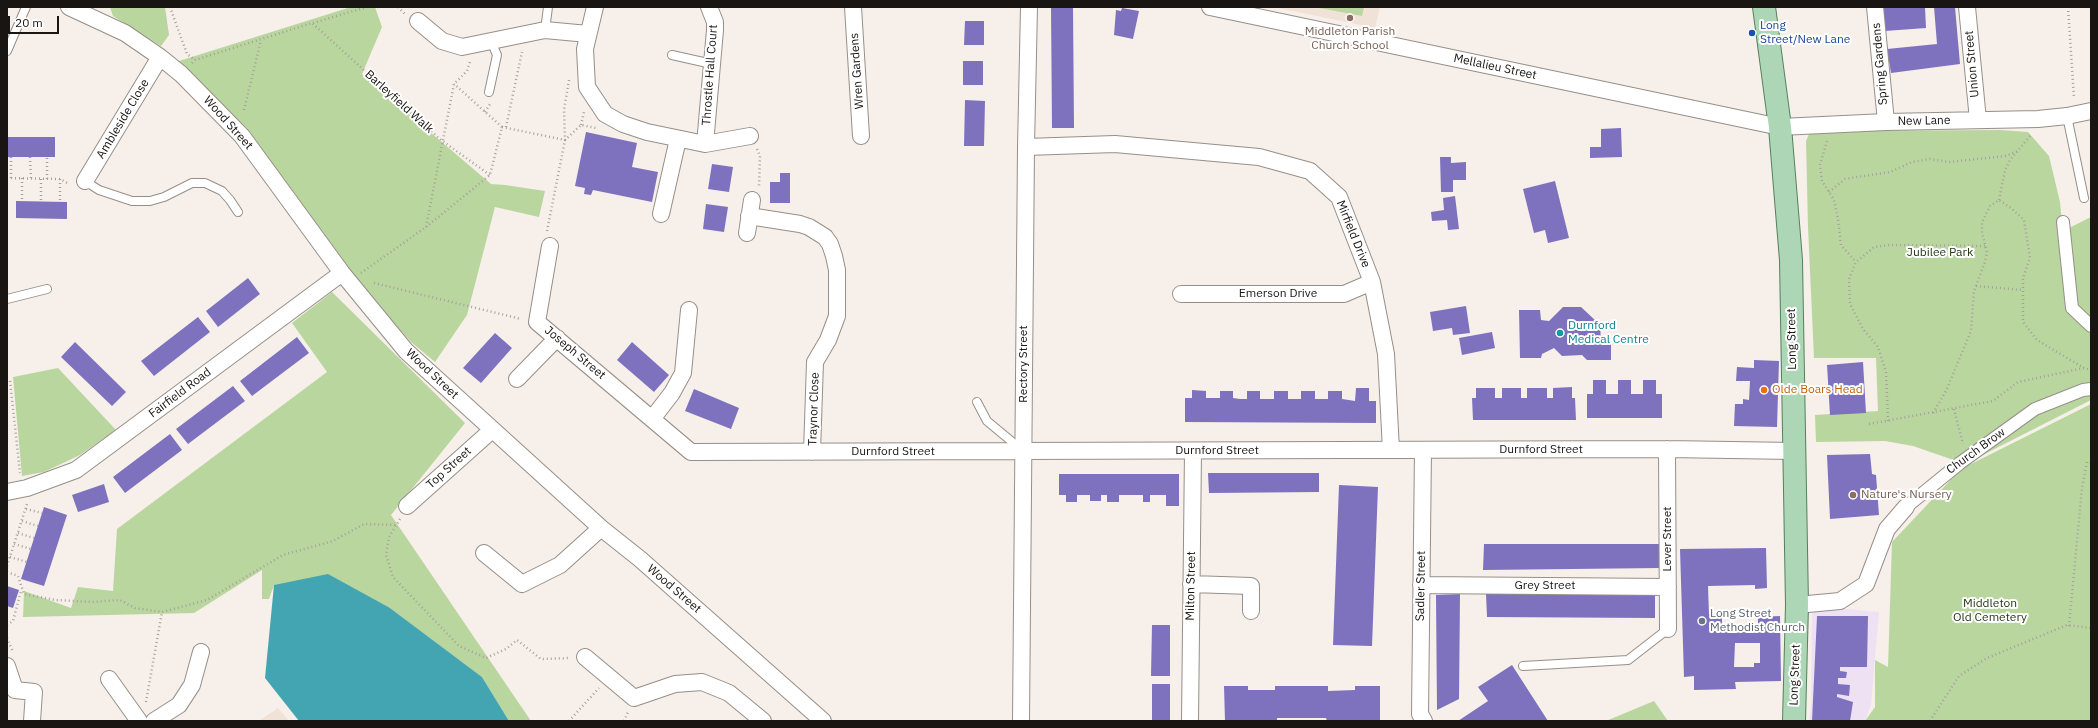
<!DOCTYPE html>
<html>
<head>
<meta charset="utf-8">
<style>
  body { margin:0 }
  #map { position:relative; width:2098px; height:728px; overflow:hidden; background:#f7efe9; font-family:"IBM Plex Sans",sans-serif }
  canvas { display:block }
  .frame { position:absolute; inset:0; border:8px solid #181513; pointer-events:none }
  .scale { position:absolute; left:8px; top:16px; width:51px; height:18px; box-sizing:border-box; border:2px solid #181513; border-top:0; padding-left:5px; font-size:12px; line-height:14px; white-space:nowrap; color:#181513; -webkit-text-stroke:3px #fff; paint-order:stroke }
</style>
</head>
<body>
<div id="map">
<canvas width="2098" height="728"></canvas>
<div class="frame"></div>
<div class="scale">20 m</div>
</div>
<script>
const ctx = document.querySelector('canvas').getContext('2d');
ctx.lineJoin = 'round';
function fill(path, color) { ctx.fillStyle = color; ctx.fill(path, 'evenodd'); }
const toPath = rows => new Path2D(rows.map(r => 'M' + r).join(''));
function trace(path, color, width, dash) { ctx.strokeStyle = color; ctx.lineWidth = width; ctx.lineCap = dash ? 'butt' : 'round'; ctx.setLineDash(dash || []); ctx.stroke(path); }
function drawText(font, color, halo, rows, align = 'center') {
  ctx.font = font + ' "IBM Plex Sans",sans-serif'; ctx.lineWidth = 4; ctx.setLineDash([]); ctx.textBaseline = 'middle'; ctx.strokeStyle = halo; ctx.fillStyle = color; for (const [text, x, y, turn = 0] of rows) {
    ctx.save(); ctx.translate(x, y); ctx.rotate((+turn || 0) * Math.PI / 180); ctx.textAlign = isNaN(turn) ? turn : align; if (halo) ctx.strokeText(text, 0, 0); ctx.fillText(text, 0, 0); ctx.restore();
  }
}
fill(toPath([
  [1812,606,1879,612,1871,705,1865,721,1809,721,1811,709]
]), '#efe1f4');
fill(toPath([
  [1273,7,1380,7,1375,28],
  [278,708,289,721,259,721]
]), '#f1e2d7');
fill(toPath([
  [110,7,165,7,169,35,161,46,113,16],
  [351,7,375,7,382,27,362,74,491,184,505,185,545,191,539,217,495,207,467,315,435,362,411,342,360,286,247,128,200,85,179,61],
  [1314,7,1364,7,1362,16],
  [2000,130,2028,132,2049,156,2060,202,2070,308,2091,329,2091,400,1965,464,1913,446,1885,441,1816,442,1815,415,1878,411,1876,358,1814,358,1808,227,1806,141,1809,134,1815,131],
  [2091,217,2091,324,2075,310,2065,230],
  [332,292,465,423,391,515,531,721,509,721,482,677,390,608,274,585,269,599,262,599,262,570,194,613,23,617,24,591,71,608,78,587,113,591,117,529,327,372,292,323],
  [58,368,116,430,80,455,44,472,22,476,13,377],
  [2091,404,2091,721,1865,721,1875,707,1875,660,1888,667,1892,542,1961,469],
  [1654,701,1668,721,1606,721]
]), '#bad69f');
fill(toPath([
  [328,574,390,608,482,677,509,721,299,721,265,678,274,585]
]), '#43a5b1');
fill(toPath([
  [1051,7,1073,7,1074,128,1052,128],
  [1882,7,1925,7,1926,28,1885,31],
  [1934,7,1955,7,1960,64,1891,73,1887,49,1937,44],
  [1122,8,1139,11,1133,39,1114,35,1116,10,1121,11],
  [965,21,984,21,984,45,964,45],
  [963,61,983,61,983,85,963,85],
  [965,100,985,101,984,146,964,146],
  [1621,128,1622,157,1590,158,1590,147,1601,147,1601,129],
  [586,132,637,143,632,167,658,172,652,202,593,190,591,195,584,194,585,188,575,186],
  [7,137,55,137,55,157,7,157],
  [1440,157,1451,157,1451,163,1466,162,1466,180,1453,180,1453,192,1441,192],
  [712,164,733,167,729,192,708,189],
  [780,173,790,173,790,203,770,203,770,182,780,182],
  [1555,181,1569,238,1548,243,1545,230,1534,233,1523,189],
  [1455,196,1459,229,1448,230,1447,220,1432,221,1431,212,1444,210,1443,198],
  [16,201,67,202,67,219,16,218],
  [706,204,728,207,724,232,703,229],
  [248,278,260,294,218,327,206,311],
  [1466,306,1470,333,1453,335,1452,328,1433,331,1430,312],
  [1563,307,1581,307,1596,321,1600,322,1601,344,1611,344,1611,360,1587,360,1582,355,1562,356,1554,348,1542,354,1541,358,1520,358,1519,310,1540,310,1541,320,1549,321],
  [198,317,210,332,154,376,141,361],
  [1492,332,1495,348,1462,355,1459,338],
  [495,333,512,348,481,383,463,368],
  [297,337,309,353,252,396,240,381],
  [75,342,126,392,112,406,61,357],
  [632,342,669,375,654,392,617,360],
  [1754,360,1779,361,1777,427,1734,426,1735,404,1743,404,1743,399,1749,400,1750,381,1736,381,1737,367,1754,368],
  [1863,362,1866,413,1830,415,1827,365],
  [1593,380,1606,380,1606,394,1618,394,1618,380,1631,380,1631,394,1643,394,1643,380,1656,380,1656,394,1662,394,1662,418,1587,418,1587,394,1593,394],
  [233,386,245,401,188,444,176,429],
  [1572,387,1572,398,1575,398,1576,420,1473,420,1472,398,1476,398,1476,388,1495,388,1495,398,1502,398,1502,388,1521,388,1521,398,1527,398,1527,388,1547,388,1547,398,1553,398,1553,388],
  [1356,388,1369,388,1369,401,1376,401,1376,423,1185,422,1185,398,1192,398,1192,390,1206,391,1206,398,1220,398,1220,391,1233,391,1233,398,1240,399,1247,399,1247,391,1260,391,1260,399,1274,399,1274,391,1288,391,1288,399,1301,399,1301,391,1315,391,1315,399,1328,399,1328,391,1342,391,1342,399,1355,401],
  [694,389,739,408,731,429,685,411],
  [170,434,182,450,125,493,113,477],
  [1870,454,1872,474,1876,475,1879,515,1830,519,1827,455],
  [1208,473,1319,473,1319,492,1209,493],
  [1059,474,1179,474,1179,506,1166,506,1166,495,1150,495,1150,502,1143,502,1143,495,1119,495,1119,502,1107,502,1107,495,1101,495,1101,501,1090,501,1090,495,1077,495,1077,502,1066,502,1066,495,1059,495],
  [104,484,109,502,78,512,72,495],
  [1339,485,1378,487,1372,646,1333,645],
  [44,507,67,515,44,586,21,579],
  [1484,544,1660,544,1660,568,1483,570],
  [1766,548,1767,588,1755,589,1755,585,1708,586,1709,614,1722,614,1722,626,1758,625,1758,617,1780,616,1781,681,1735,682,1736,689,1694,690,1694,676,1684,677,1680,549],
  [1735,643,1760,643,1760,663,1754,663,1754,667,1734,667],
  [7,586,19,590,13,608,7,606],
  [1460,594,1459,699,1437,710,1436,595],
  [1486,594,1655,594,1655,618,1487,617],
  [1817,616,1868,616,1867,667,1840,667,1840,671,1847,672,1846,678,1838,678,1838,684,1850,685,1849,696,1837,694,1837,697,1853,702,1850,721,1812,721],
  [1152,625,1170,625,1170,676,1151,676],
  [1512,665,1548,721,1458,721,1488,701,1478,687],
  [1152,684,1170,684,1170,721,1152,721],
  [1224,686,1248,686,1248,690,1275,690,1275,686,1328,686,1328,691,1355,690,1355,686,1380,686,1380,721,1327,721,1326,718,1277,718,1277,721,1225,721]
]), '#7e72bf');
const service = toPath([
  [545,30,548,7],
  [7,51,26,7],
  [672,55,712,64],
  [489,92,497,55,491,41],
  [2067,116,2084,198],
  [85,181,99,190,132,201,150,201,164,197,192,183,205,183,222,191,230,200,238,212],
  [7,299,47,289],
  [977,402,987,421,1022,450],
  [1523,666,1628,660,1668,629]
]);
const pedestrian = toPath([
  [2063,222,2072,308,2091,326],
  [1906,507,1960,463,2035,409,2083,390,2091,389]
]);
const minor = toPath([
  [69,7,125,33,160,57,181,74,242,136,342,273,406,351,601,528,640,559,823,721],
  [595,7,585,49,587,87,605,114,623,124,647,132,705,144,750,136],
  [853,7,861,136],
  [1210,7,1780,127,1886,122,2038,119,2067,116,2091,111],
  [1875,7,1886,122],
  [1967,7,1978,120],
  [418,21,442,41,462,47,545,30,588,34],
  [705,144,715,30,715,22,709,7],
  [1026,147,1115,144,1259,157,1310,171,1339,197,1372,282,1386,354,1391,450],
  [85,181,160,57],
  [661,214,678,139],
  [749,216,800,224,809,227,825,237,830,244,834,256,837,270,837,316,828,340,815,362,812,452],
  [747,233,752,200],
  [550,246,537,322,691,452,1667,449,1794,451],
  [1181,294,1344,294,1372,282],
  [517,379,557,338],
  [652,419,672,393,683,373,689,310],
  [1667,449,1668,629],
  [1423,450,1420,714,1424,721],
  [7,492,27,488,76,470,342,273],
  [407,506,492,430],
  [484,553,522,584,560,565,601,528],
  [1191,584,1251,586,1251,611],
  [1421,585,1668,587],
  [1797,605,1840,601,1866,584,1887,529,1906,507],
  [585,657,634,698,675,684,702,682,729,693,763,721],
  [7,666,15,690,34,692,32,721],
  [109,679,139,721],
  [154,721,179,705,192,685,201,652],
  [1021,721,1026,147,1029,7],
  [1190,721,1193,451]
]);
const primary = toPath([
  [1764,7,1780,127,1791,260,1797,605,1794,721]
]);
trace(service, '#968f89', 10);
trace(pedestrian, '#968f89', 14);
trace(minor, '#968f89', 18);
trace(primary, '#54815c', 24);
trace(toPath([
  [170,7,187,54,195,60],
  [398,7,405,14],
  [2068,7,2074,98],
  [313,23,367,7],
  [192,63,195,60,312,23,441,140,490,175],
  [569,80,564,110,565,140,581,125,596,128],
  [244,110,261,40],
  [485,112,490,104],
  [581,125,584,112],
  [502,127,565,140,547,231],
  [506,127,522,52],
  [1827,141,1820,165,1822,181,1834,200,1838,219,1841,245,1856,262],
  [757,149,760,156,759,187],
  [30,157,31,178],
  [7,178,60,179,69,184],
  [11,178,11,157],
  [22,178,22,201],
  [41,179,41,201],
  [47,179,47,157],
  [60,179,60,202],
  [1829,192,1845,179,1890,172,1912,162,1930,159,1949,162,2006,156,2018,151],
  [1999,200,2005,170,2010,160,2030,136],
  [426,227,490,175,502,127,454,84],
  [361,273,426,227,454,84,467,71,470,62],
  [374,283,521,319],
  [1976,286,2023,290],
  [10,381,20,473],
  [1954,409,1963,444],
  [1933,413,1946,391,1971,331,1974,291,1985,262,1987,252,1982,233,1982,222,1990,206,1999,200,2011,208,2024,220,2030,258,2023,278,2023,322,2037,340,2084,368],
  [1888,421,1886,372,1878,347,1863,329,1850,304,1849,279,1856,262,1874,247,1889,245,1985,246],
  [1869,424,1993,401,2018,382,2084,368,2091,370],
  [26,509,42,513],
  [400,519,389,537,386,555,393,577,459,646,486,658,506,649,517,640,541,659,570,658],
  [22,521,38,526],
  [18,533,34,538],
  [14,544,31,549],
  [10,557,27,562],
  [7,566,27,504],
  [7,572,18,576,24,594,55,600,92,602,120,600,135,608,162,612,207,600,283,555,333,541,364,524,397,525],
  [7,625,13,621,21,591],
  [2069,626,2082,488,2087,462,2091,463],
  [7,638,13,652],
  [146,702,162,612],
  [569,721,599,688],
  [624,721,628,712],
  [1930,721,1959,676,1987,658,2067,625,2091,628]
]), '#a6a09c', 2.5, [1, 3]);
trace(service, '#fff', 8);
trace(pedestrian, '#fff', 12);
trace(minor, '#fff', 16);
trace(primary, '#acd6b5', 22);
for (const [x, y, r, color] of [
  [1350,18,4,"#8d6e63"],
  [1752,33,4,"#1a4fb4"],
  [1560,333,4,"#0f9aa8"],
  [1764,390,4,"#e8710a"],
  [1853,495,4,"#8d6e63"],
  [1702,621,4,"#6b7280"]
]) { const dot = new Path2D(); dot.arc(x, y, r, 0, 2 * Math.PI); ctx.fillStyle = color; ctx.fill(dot); trace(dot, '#fff', 1.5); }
drawText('12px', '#164399', '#fff', [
  ["Long",1760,26],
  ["Street/New Lane",1760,40]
], 'left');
drawText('12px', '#785e54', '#fff', [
  ["Middleton Parish",1350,32],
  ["Church School",1350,46],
  ["Nature's Nursery",1861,495,"left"]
]);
drawText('12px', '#181513', '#fff', [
  ["Spring Gardens",1880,64,-95],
  ["Union Street",1972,64,-95],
  ["Mellalieu Street",1495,67,12],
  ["Wren Gardens",857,71,-94],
  ["Throstle Hall Court",710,75,-86],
  ["Barleyfield Walk",399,102,42],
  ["Ambleside Close",123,119,-59],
  ["New Lane",1924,121,-1],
  ["Wood Street",228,123,48],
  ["Mirfield Drive",1353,234,68],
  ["Emerson Drive",1278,294],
  ["Long Street",1792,339,-91],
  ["Joseph Street",575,353,40],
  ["Rectory Street",1024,364,-90],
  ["Wood Street",432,374,43],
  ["Fairfield Road",180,393,-37],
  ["Traynor Close",814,409,-88],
  ["Durnford Street",1541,450],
  ["Durnford Street",1217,451],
  ["Church Brow",1976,451,-36],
  ["Durnford Street",893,452],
  ["Top Street",449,468,-42],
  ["Lever Street",1668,539,-90],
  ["Milton Street",1191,586,-89],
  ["Sadler Street",1421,586,-89],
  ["Grey Street",1545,586],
  ["Wood Street",674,589,41],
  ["Long Street",1795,675,-88]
]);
drawText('12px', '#263614', '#fff', [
  ["Jubilee Park",1940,253],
  ["Middleton",1990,604],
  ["Old Cemetery",1990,618]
]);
drawText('12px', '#0d838f', '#fff', [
  ["Durnford",1568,326],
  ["Medical Centre",1568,340]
], 'left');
drawText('12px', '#c56008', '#fff', [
  ["Olde Boars Head",1772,390]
], 'left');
drawText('12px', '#5b616d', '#fff', [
  ["Long Street",1710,614],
  ["Methodist Church",1710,628]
], 'left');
</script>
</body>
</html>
